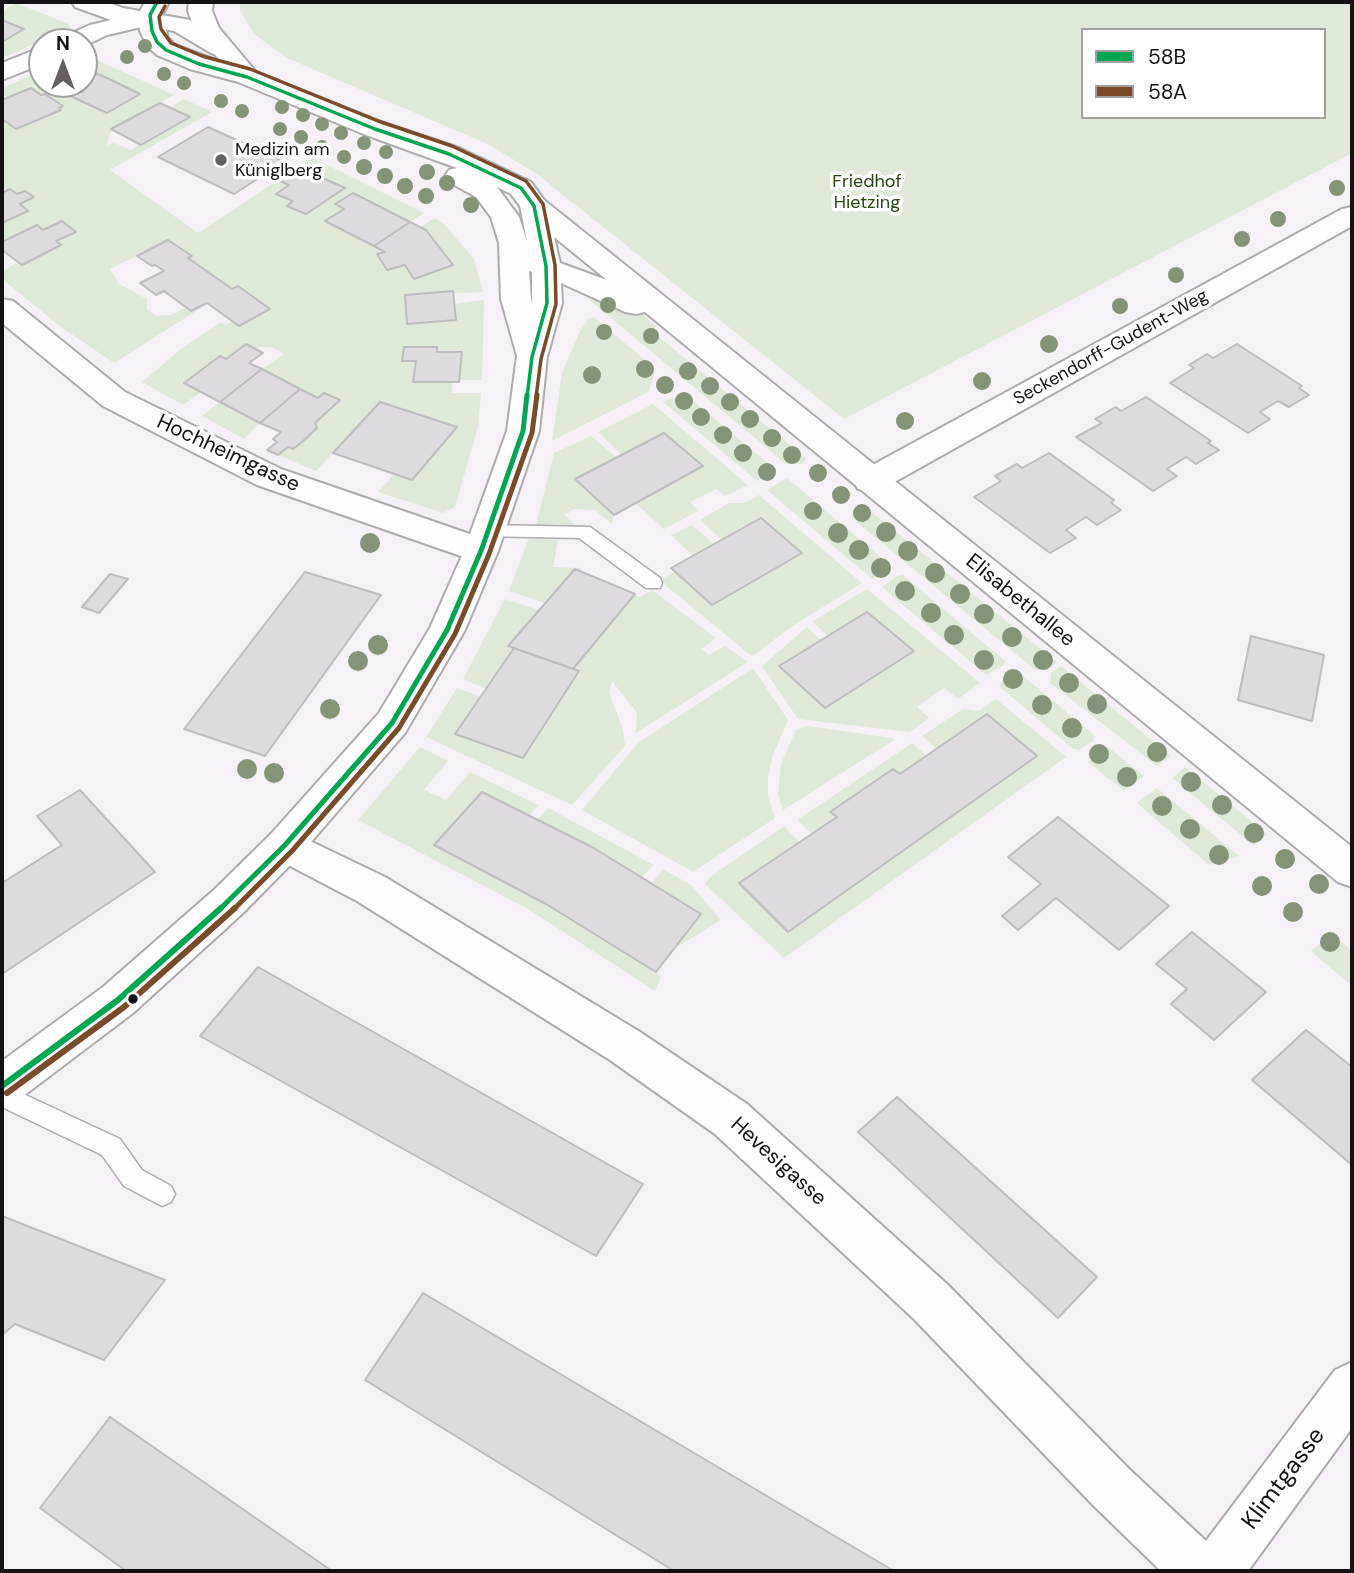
<!DOCTYPE html>
<html>
<head>
<meta charset="utf-8">
<style>
  body { margin:0 }
  #map { position:relative; width:1354px; height:1573px; overflow:hidden; background:#f6f1f6; font-family:"DM Sans",sans-serif }
  canvas { display:block }
  .frame { position:absolute; inset:0; border:4px solid #141114; pointer-events:none }
  .legend { position:absolute; left:1081px; top:28px; width:245px; height:91px; box-sizing:border-box; background:#fff; border:2px solid #a1a0a1; margin:0; padding:9px 12px; list-style:none; font-size:21px; color:#141114 }
  .legend li { display:flex; align-items:center; gap:14px; height:35px }
  .legend b { width:35px; border:2px solid #a1a0a1 }
  .north { position:absolute; left:28px; top:28px; width:70px; height:70px; box-sizing:border-box; background:#fff; border:2px solid #a1a0a1; border-radius:50%; rotate:0deg; font-size:19px; font-weight:700; line-height:28px; text-align:center; color:#141114 }
  .north::after { content:''; display:block; margin:auto; width:24px; height:32px; background:#635f63; clip-path:polygon(50% 0,100% 100%,50% 72%,0 100%) }
</style>
</head>
<body>
<div id="map">
<canvas width="1354" height="1573"></canvas>
<div class="frame"></div>
<ul class="legend">
<li><b style="height:9px;background:#00a651"></b>58B</li>
<li><b style="height:9px;background:#7a4b2a"></b>58A</li>
</ul>
<div class="north">N</div>
</div>
<script>
const ctx = document.querySelector('canvas').getContext('2d');
ctx.lineJoin = 'round';
function fill(path, color) { ctx.fillStyle = color; ctx.fill(path, 'evenodd'); }
const toPath = rows => new Path2D(rows.map(r => 'M' + r).join(''));
function trace(path, color, width, dash) { ctx.strokeStyle = color; ctx.lineWidth = width; ctx.lineCap = dash ? 'butt' : 'round'; ctx.setLineDash(dash || []); ctx.stroke(path); }
function drawText(font, color, halo, rows, align = 'center') {
  ctx.font = font + ' "DM Sans",sans-serif'; ctx.lineWidth = 7; ctx.setLineDash([]); ctx.textBaseline = 'middle'; ctx.strokeStyle = halo; ctx.fillStyle = color; for (const [text, x, y, turn = 0] of rows) {
    ctx.save(); ctx.translate(x, y); ctx.rotate((+turn || 0) * Math.PI / 180); ctx.textAlign = isNaN(turn) ? turn : align; if (halo) ctx.strokeText(text, 0, 0); ctx.fillText(text, 0, 0); ctx.restore();
  }
}
fill(toPath([
  [240,2,1352,2,1352,153,844,419,538,175,490,145,287,58,254,34,240,10],
  [1083,30,1324,30,1324,117,1083,117],
  [16,3,69,24,70,27,68,30,4,57,2,55,2,42,24,29,2,20,2,11],
  [84,58,97,60,174,95,112,129,106,145,115,143,130,150,189,118,170,108,184,99,212,112,110,170,198,233,278,180,289,185,277,194,293,201,288,206,306,214,345,188,298,167,313,158,424,213,410,222,353,193,336,204,344,209,326,221,385,252,377,254,387,270,405,265,414,279,452,266,426,230,421,227,434,218,444,224,474,259,483,292,405,296,407,324,455,320,454,304,484,300,482,380,459,380,462,352,437,352,437,347,405,347,403,361,416,361,413,382,452,382,452,393,481,393,478,427,455,507,443,513,378,492,394,474,412,480,457,427,380,402,316,471,278,455,288,447,293,449,317,429,315,423,340,400,324,393,318,398,262,369,284,354,271,347,261,347,226,359,184,383,201,392,183,405,142,382,181,349,221,322,226,325,232,321,239,326,270,309,238,286,232,289,188,258,191,256,169,240,110,269,119,284,147,299,147,309,157,316,171,315,187,307,201,308,114,363,61,327,2,279,2,271,19,262,22,264,60,245,56,241,75,232,43,230,36,226,2,242,2,119,16,129,61,110,59,108,62,106,45,94,41,95,31,88,8,98,2,93,2,88,39,72,42,74,42,84,59,84,70,91,67,94,139,94,84,68],
  [581,293,640,313,656,326,653,332,807,459,801,464,786,464],
  [594,317,652,366,655,372,651,385,648,392,552,441,562,373,580,331,589,318],
  [690,398,776,470,775,474,757,481,663,402,667,399],
  [220,402,260,423,244,439,202,416],
  [653,404,748,485,725,496,716,489,690,502,698,511,664,529,635,503,703,466,664,433,622,455,598,432],
  [591,436,616,457,575,479,614,515,612,524,595,510,574,509,564,515,578,527,536,525,554,453],
  [787,478,891,566,890,570,872,579,767,490],
  [759,495,862,583,791,627,754,655,750,655,659,580,675,572,713,605,802,553,761,518,722,540,700,520,729,503,744,503],
  [863,505,1057,662,1047,670,1035,670,852,518,853,511],
  [692,525,714,544,693,556,671,535],
  [529,538,558,540,553,567,581,568,580,572,575,570,545,603,509,591],
  [903,575,1005,661,1004,665,986,675,882,587,897,576],
  [867,589,980,683,958,699,944,688,917,707,929,718,910,732,798,719,762,666,807,627,821,640,825,707,913,652,868,612,828,636,814,623,813,621],
  [652,590,716,638,701,649,709,655,725,646,748,662,636,733,637,713,612,681,609,693,623,729,625,746,572,805,426,737,457,688,481,697,523,758,579,672,573,669,635,594,640,597],
  [505,599,539,610,508,646,514,648,487,689,463,679],
  [1061,666,1171,756,1157,766,1050,683,1051,673],
  [753,668,788,720,773,755,768,777,768,796,775,818,693,872,582,810,638,743],
  [1017,671,1094,735,1093,741,1079,750,1073,749,999,686,1005,676],
  [996,699,1066,757,784,958,705,884,710,877,784,826,800,843,740,883,789,932,1037,756,987,715,937,749,922,736,963,709,979,711],
  [807,726,892,738,894,740,783,810,778,794,781,764,796,730],
  [912,743,927,756,900,774,893,769,830,811,837,817,812,834,797,820],
  [420,747,448,761,424,790,446,800,470,772,538,805,529,816,537,820,548,808,654,865,642,877,652,883,663,869,691,885,721,920,675,948,656,972,661,977,655,991,528,909,358,820],
  [1108,747,1144,776,1124,791,1088,762],
  [1185,767,1267,834,1253,845,1172,778],
  [1157,788,1239,856,1209,865,1137,803],
  [1333,934,1352,951,1352,986,1311,951]
]), '#dfe9d9');
const building = toPath([
  [2,20,24,29,2,42,2,20],
  [84,68,107,78,140,94,107,113,66,94,80,86,76,84,84,84,84,68],
  [31,88,41,95,45,94,63,106,59,108,61,110,16,129,2,119,2,100,31,88],
  [160,103,190,117,141,145,111,129,160,103],
  [208,127,265,153,284,162,234,194,158,157,208,127],
  [298,167,345,188,306,214,287,206,293,201,276,194,289,185,278,180,298,167],
  [10,189,17,194,25,191,34,197,20,204,28,211,2,223,2,193,10,189],
  [353,193,410,222,374,246,325,221,344,209,335,204,353,193],
  [62,221,76,232,56,241,61,245,22,265,2,250,2,242,37,225,43,230,62,221],
  [410,222,426,230,453,265,414,279,405,265,387,270,377,254,385,252,374,246,410,222],
  [168,240,192,256,188,258,232,289,238,286,270,309,239,326,207,303,191,311,164,291,156,295,140,283,164,271,155,265,152,266,137,256,168,240],
  [453,291,456,320,407,324,405,295,453,291],
  [246,344,263,353,249,363,262,369,220,402,184,383,220,356,226,359,246,344],
  [1237,344,1302,386,1299,388,1309,395,1289,407,1278,401,1260,412,1270,419,1248,433,1170,383,1194,368,1189,365,1207,354,1213,358,1237,344],
  [404,347,437,347,437,352,462,352,459,382,413,382,416,361,402,361,404,347],
  [262,369,300,389,260,423,220,402,262,369],
  [300,389,318,398,324,393,340,400,315,423,317,428,302,442,293,449,288,447,278,455,267,450,277,442,273,439,281,432,260,423,300,389],
  [1146,397,1211,441,1208,443,1219,450,1196,464,1186,457,1167,469,1177,476,1153,491,1076,437,1102,423,1095,419,1116,407,1121,411,1146,397],
  [380,402,457,427,412,480,333,453,380,402],
  [664,433,703,466,614,515,575,479,664,433],
  [1049,453,1114,500,1111,503,1121,510,1097,525,1086,517,1066,530,1076,538,1050,553,974,497,1001,481,995,476,1017,464,1022,468,1049,453],
  [761,518,802,553,712,605,671,568,761,518],
  [575,569,635,594,573,669,508,646,575,569],
  [305,572,381,595,265,756,184,729,305,572],
  [110,574,128,579,99,613,82,607,110,574],
  [867,612,914,651,825,708,779,666,867,612],
  [1251,636,1324,655,1312,721,1238,700,1251,636],
  [514,648,579,671,523,758,455,734,514,648],
  [987,714,1037,756,788,932,739,883,837,817,830,812,893,769,900,774,987,714],
  [80,790,155,872,2,974,2,883,62,845,37,816,80,790],
  [482,792,592,847,701,914,656,972,546,904,434,845,482,792],
  [1058,817,1169,906,1119,950,1056,898,1018,930,1002,916,1041,884,1008,857,1058,817],
  [1192,932,1266,992,1214,1040,1171,1004,1187,989,1156,964,1192,932],
  [258,967,643,1184,596,1256,200,1036,258,967],
  [1306,1030,1352,1067,1352,1165,1252,1080,1306,1030],
  [897,1097,1097,1277,1058,1318,858,1132,897,1097],
  [2,1216,165,1280,104,1360,15,1324,2,1335,2,1216],
  [423,1293,894,1571,674,1571,365,1380,423,1293],
  [110,1417,332,1571,126,1571,40,1508,110,1417]
]);
fill(building, '#dedbde');
trace(building, '#bfbcbf', 2);
const lane = toPath([
  [488,525,590,527,660,578,662,583,660,588,646,588,579,538,481,536,479,531,481,526,488,525],
  [2,1084,120,1139,142,1170,171,1186,175,1194,171,1202,162,1206,124,1186,102,1155,2,1107,2,1084]
]);
const street = toPath([
  [72,2,107,2,123,8,190,20,229,43,233,48,229,53,220,56,211,53,174,31,146,26,107,35,84,46,84,42,59,42,63,37,90,25,111,20,75,7,72,2],
  [42,47,42,64,2,80,2,63,42,47],
  [1352,207,1352,226,882,489,870,492,858,489,854,481,858,473,1342,209,1352,207],
  [2,299,13,301,125,392,281,469,493,542,498,551,493,560,481,563,257,485,103,406,2,323,2,299],
  [285,829,385,877,640,1032,747,1104,948,1285,1129,1469,1206,1541,1335,1370,1352,1362,1352,1428,1248,1571,1161,1571,1093,1505,914,1319,715,1134,610,1060,357,901,271,856,265,845,271,834,285,829]
]);
const secondary = toPath([
  [145,2,169,2,162,15,168,38,175,45,221,62,195,30,188,11,189,2,213,2,212,11,219,28,256,72,384,123,459,148,531,182,544,200,1352,847,1352,887,1338,882,645,312,636,314,625,312,561,283,562,303,547,357,539,431,498,551,465,630,405,733,299,856,243,913,133,1013,18,1100,2,1106,2,1061,103,987,215,889,271,834,379,713,430,628,464,551,507,431,517,356,501,299,499,243,491,217,476,197,449,182,445,176,449,170,457,168,366,135,238,82,190,69,157,55,148,47,140,31,138,15,145,2],
  [497,187,511,194,520,206,527,241,519,217,497,187],
  [554,237,607,280,560,263,554,237],
  [529,271,532,272,532,303,531,299,529,271]
]);
trace(lane, '#aeabae', 3);
trace(street, '#aeabae', 4);
trace(secondary, '#aeabae', 4);
fill(lane, '#fefdfe');
fill(street, '#fefdfe');
fill(secondary, '#fefdfe');
trace(toPath([
  [157,2,150,15,152,31,157,42,166,50,199,64,247,77,375,129,449,154,521,188,534,206,546,266,547,303,532,357,527,397]
]), '#00a651', 3.5);
trace(toPath([
  [219,910,285,845,392,723,447,630,481,551,523,431,527,395]
]), '#00a651', 5);
trace(toPath([
  [2,1086,118,1000,221,908]
]), '#00a651', 6);
trace(toPath([
  [165,6,159,17,161,29,171,43,202,56,250,69,378,121,452,146,526,181,543,204,555,265,556,304,541,359,536,397]
]), '#7a4b2a', 3.5);
trace(toPath([
  [233,910,292,851,399,728,455,634,489,554,532,433,537,395]
]), '#7a4b2a', 5);
trace(toPath([
  [7,1093,124,1007,235,908]
]), '#7a4b2a', 6);
ctx.fillStyle = '#859479';
for (const [x, y, r] of [
  [145,46,7],
  [127,57,7],
  [164,74,7],
  [184,83,7],
  [221,101,7],
  [282,107,7],
  [242,111,7],
  [303,115,7],
  [322,124,7],
  [280,129,7],
  [341,133,7],
  [301,137,7],
  [364,143,7],
  [322,147,7],
  [386,152,7],
  [344,157,7],
  [364,167,8],
  [427,172,8],
  [385,176,8],
  [447,183,8],
  [405,186,8],
  [1337,188,8],
  [426,196,8],
  [471,205,8],
  [1278,219,8],
  [1242,239,8],
  [1176,275,8],
  [608,305,8],
  [1120,306,8],
  [604,332,8],
  [651,336,8],
  [1049,344,9],
  [645,369,9],
  [688,371,9],
  [592,375,9],
  [982,381,9],
  [665,385,9],
  [710,386,9],
  [684,401,9],
  [730,402,9],
  [701,417,9],
  [750,419,9],
  [905,421,9],
  [723,435,9],
  [772,438,9],
  [743,453,9],
  [792,455,9],
  [767,472,9],
  [818,473,9],
  [841,495,9],
  [813,511,9],
  [862,513,9],
  [886,532,10],
  [838,533,10],
  [370,543,10],
  [859,550,10],
  [908,551,10],
  [881,568,10],
  [935,573,10],
  [905,591,10],
  [960,594,10],
  [931,613,10],
  [984,614,10],
  [954,635,10],
  [1012,637,10],
  [378,645,10],
  [984,660,10],
  [1043,660,10],
  [358,661,10],
  [1013,679,10],
  [1069,683,10],
  [1097,704,10],
  [1042,705,10],
  [330,709,10],
  [1072,728,10],
  [1157,752,10],
  [1099,754,10],
  [247,769,10],
  [274,773,10],
  [1127,777,10],
  [1191,782,10],
  [1222,805,10],
  [1162,806,10],
  [1190,829,10],
  [1254,833,10],
  [1219,855,10],
  [1285,859,10],
  [1319,884,10],
  [1262,886,10],
  [1293,912,10],
  [1330,942,10]
]) { ctx.beginPath(); ctx.arc(x, y, r, 0, 2 * Math.PI); ctx.fill(); }
for (const [x, y, r, color] of [
  [221,160,7,"#635f63"],
  [133,999,6,"#141114"]
]) { const dot = new Path2D(); dot.arc(x, y, r, 0, 2 * Math.PI); ctx.fillStyle = color; ctx.fill(dot); trace(dot, '#fff', 2.5); }
drawText('18px', '#141114', '#fff', [
  ["Medizin am",235,150],
  ["Küniglberg",235,171]
], 'left');
drawText('18px', '#284813', '#fff', [
  ["Friedhof",867,182],
  ["Hietzing",867,203]
]);
drawText('18px', '#141114', '#fff', [
  ["Seckendorff-Gudent-Weg",1111,348,-29]
]);
drawText('21px', '#141114', '#fff', [
  ["Hochheimgasse",228,454,25],
  ["Elisabethallee",1020,601,39],
  ["Hevesigasse",778,1162,42]
]);
drawText('24px', '#141114', '#fff', [
  ["Klimtgasse",1284,1479,-53]
]);
</script>
</body>
</html>
